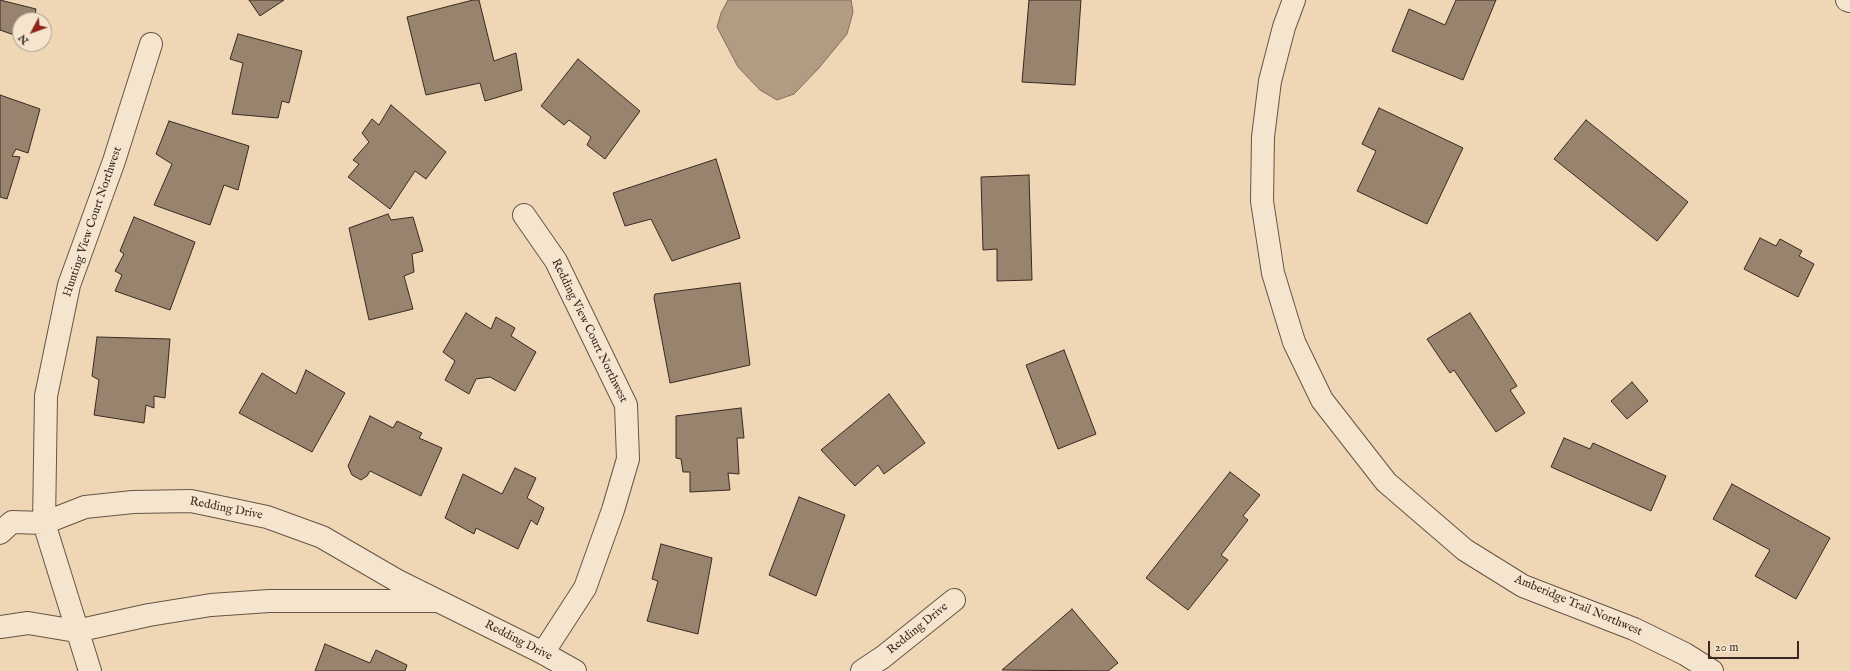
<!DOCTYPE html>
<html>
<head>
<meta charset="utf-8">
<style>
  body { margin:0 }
  #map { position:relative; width:1850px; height:671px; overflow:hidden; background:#efd7b5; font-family:"IM FELL English",serif }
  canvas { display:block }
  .north { position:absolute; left:12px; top:12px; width:40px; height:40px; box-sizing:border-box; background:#f5e5cf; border:1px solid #aa9a89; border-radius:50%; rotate:229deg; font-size:11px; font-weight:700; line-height:16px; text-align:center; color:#392921 }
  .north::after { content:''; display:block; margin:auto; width:14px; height:18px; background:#8f2418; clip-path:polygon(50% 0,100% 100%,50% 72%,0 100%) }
  .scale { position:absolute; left:1708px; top:641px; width:91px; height:18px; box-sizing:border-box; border:2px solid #392921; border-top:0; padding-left:5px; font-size:12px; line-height:14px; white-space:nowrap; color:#392921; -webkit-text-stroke:3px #f5e5cf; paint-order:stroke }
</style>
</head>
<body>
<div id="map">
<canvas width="1850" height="671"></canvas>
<div class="north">N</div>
<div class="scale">20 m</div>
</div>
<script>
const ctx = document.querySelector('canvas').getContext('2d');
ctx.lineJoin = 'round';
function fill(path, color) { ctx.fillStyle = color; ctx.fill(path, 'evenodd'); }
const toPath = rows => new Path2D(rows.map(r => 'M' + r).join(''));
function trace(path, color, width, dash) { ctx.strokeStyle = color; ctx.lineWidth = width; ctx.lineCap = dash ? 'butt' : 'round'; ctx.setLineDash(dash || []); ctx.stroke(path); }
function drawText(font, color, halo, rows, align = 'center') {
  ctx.font = font + ' "IM FELL English",serif'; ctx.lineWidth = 3; ctx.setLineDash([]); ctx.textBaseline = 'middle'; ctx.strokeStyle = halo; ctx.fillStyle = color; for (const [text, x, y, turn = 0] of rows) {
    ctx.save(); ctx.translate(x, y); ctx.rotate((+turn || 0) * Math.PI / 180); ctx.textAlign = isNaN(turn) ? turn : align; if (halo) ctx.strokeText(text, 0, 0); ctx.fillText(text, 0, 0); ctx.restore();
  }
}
const water = toPath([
  [728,0,851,0,853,12,847,34,818,69,794,94,777,100,760,90,738,67,717,27,721,13,728,0]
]);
fill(water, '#b19c83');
trace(water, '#816e5c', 1);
const building = toPath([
  [0,0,36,9,34,20,20,20,20,37,0,30,0,0],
  [249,0,284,0,260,16,249,0],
  [473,0,479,0,494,61,516,53,522,90,485,101,480,83,426,95,407,17,473,0],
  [1029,0,1081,0,1075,85,1022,82,1029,0],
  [1456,0,1496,0,1463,80,1392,51,1409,9,1445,25,1456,0],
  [238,34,302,51,289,103,282,101,278,118,232,114,243,63,230,59,238,34],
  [578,59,640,111,605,159,587,145,591,137,569,120,564,125,541,106,578,59],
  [0,95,40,109,28,153,16,149,12,156,20,157,7,199,0,197,0,95],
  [391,105,446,152,426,179,415,171,390,209,348,177,359,164,353,160,369,142,362,133,372,119,379,125,391,105],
  [1379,108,1463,148,1427,224,1357,191,1376,151,1362,144,1379,108],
  [1586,120,1688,202,1657,241,1554,159,1586,120],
  [169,121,249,146,238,190,224,185,210,225,154,205,172,164,156,154,169,121],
  [716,159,740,238,672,261,651,219,625,226,613,193,716,159],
  [1029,175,1032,280,997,281,997,249,983,250,981,177,1029,175],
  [388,214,391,220,413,217,423,251,412,254,414,272,404,276,413,309,369,320,349,228,388,214],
  [134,217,195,242,170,310,115,291,122,275,115,271,124,254,120,251,134,217],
  [1760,238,1776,246,1780,239,1802,251,1799,256,1814,264,1798,297,1744,269,1760,238],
  [740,283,750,365,670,383,654,298,655,294,740,283],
  [466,313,491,329,496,317,515,328,511,336,536,352,515,391,490,377,476,379,469,394,445,380,455,361,443,352,466,313],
  [1470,313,1517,386,1510,390,1525,413,1496,432,1454,370,1450,373,1427,339,1470,313],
  [97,337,170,339,165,398,154,396,154,408,146,405,144,423,94,415,99,380,92,376,97,337],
  [1064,350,1096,434,1058,449,1026,365,1064,350],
  [306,370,345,393,312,452,239,413,262,373,296,394,306,370],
  [1632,382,1648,401,1627,419,1611,401,1632,382],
  [889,394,925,443,884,474,878,465,855,486,821,450,889,394],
  [741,408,744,438,737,438,739,474,728,473,730,490,690,492,690,472,683,472,681,459,676,458,676,416,741,408],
  [370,416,393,428,397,421,422,433,419,438,442,448,421,496,370,471,367,476,361,480,352,475,348,466,370,416],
  [1564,438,1590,449,1593,443,1666,476,1651,511,1551,467,1564,438],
  [515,468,536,478,527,498,544,508,537,525,531,520,518,549,476,528,474,534,445,518,463,474,502,494,515,468],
  [1230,472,1260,495,1243,516,1248,520,1221,555,1228,560,1188,610,1146,578,1230,472],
  [1732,484,1830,538,1796,599,1755,576,1770,550,1713,519,1732,484],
  [799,497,845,515,816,596,769,575,799,497],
  [661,544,712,558,698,634,647,621,658,581,652,579,661,544],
  [1072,609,1118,663,1108,671,1002,670,1072,609],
  [325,644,370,663,376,650,407,665,405,671,315,671,325,644]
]);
fill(building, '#98836e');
trace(building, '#392921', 1);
const minor = toPath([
  [1294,0,1284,27,1270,81,1263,137,1262,201,1273,273,1294,342,1322,400,1386,482,1465,550,1523,586,1634,629,1685,654,1712,671],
  [1847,0,1850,1],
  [524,215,556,261,626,405,628,459,613,510,585,588,543,653],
  [0,533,12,522,44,523,85,507,133,502,191,501,267,517,322,537,396,580,543,653,575,671],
  [0,627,28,623,76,631,149,615,211,605,269,601,434,601],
  [90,671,44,523,46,396,69,285,114,161,151,44],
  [862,671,883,657,954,600]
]);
trace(minor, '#665446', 24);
trace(minor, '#f5e5cf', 22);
drawText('12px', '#392921', '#f5e5cf', [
  ["Hunting View Court Northwest",93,222,-71],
  ["Redding View Court Northwest",589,331,64],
  ["Redding Drive",226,509,11],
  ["Amberidge Trail Northwest",1578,606,23],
  ["Redding Drive",918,629,-39],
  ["Redding Drive",518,641,27]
]);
</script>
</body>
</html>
